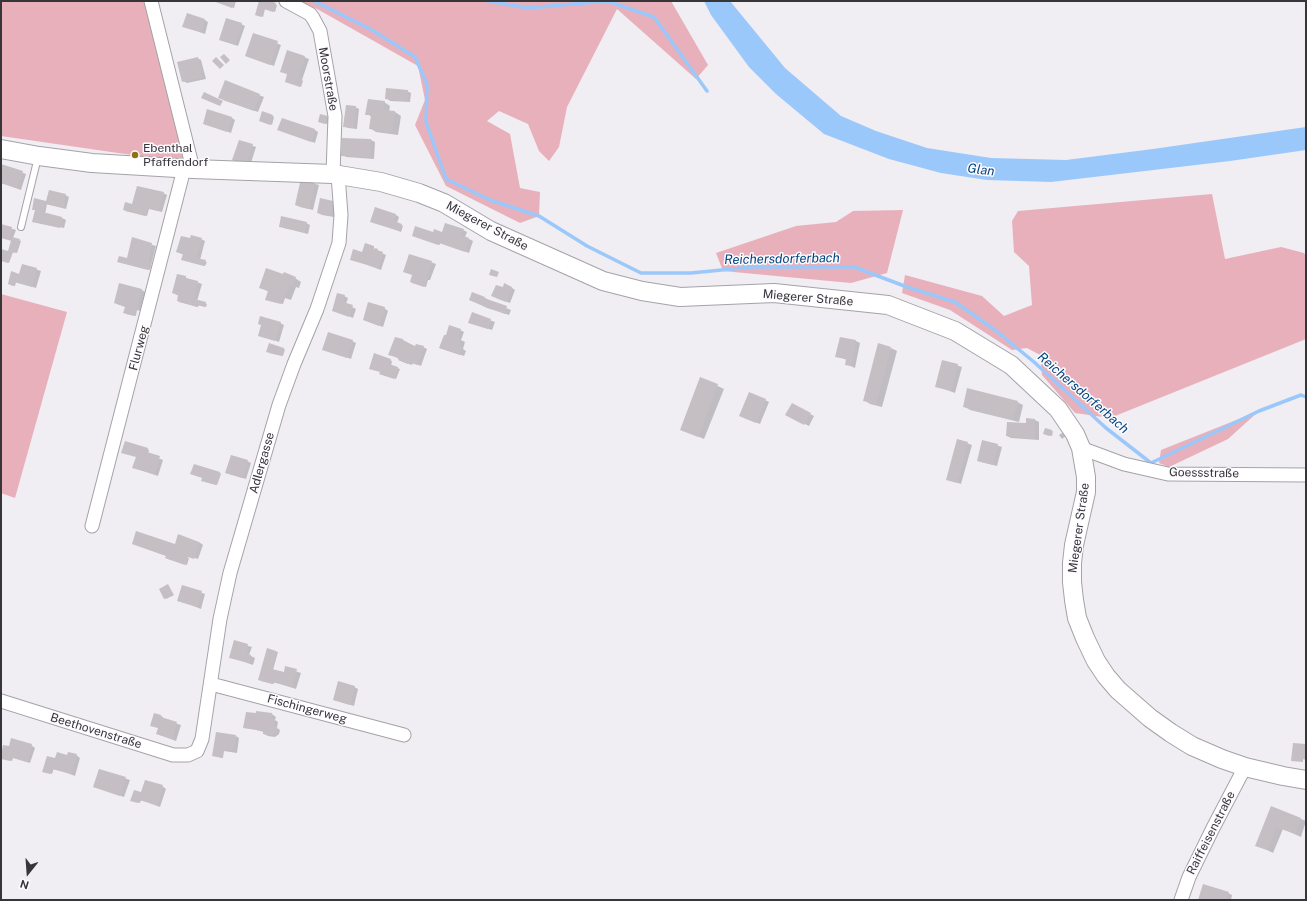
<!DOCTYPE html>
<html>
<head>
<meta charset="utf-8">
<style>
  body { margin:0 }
  #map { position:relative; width:1307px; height:901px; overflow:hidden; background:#f0edf3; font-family:"Public Sans",sans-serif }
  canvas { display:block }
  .frame { position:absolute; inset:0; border:2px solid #363537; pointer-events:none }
  .north { position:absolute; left:8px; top:853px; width:40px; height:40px; -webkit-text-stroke:3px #fdfbff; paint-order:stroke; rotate:197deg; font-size:11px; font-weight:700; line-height:16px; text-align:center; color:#363537 }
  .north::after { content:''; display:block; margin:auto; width:14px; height:18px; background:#363537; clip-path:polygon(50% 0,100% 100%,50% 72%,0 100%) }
</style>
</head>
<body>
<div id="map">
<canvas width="1307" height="901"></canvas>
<div class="frame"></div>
<div class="north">N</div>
</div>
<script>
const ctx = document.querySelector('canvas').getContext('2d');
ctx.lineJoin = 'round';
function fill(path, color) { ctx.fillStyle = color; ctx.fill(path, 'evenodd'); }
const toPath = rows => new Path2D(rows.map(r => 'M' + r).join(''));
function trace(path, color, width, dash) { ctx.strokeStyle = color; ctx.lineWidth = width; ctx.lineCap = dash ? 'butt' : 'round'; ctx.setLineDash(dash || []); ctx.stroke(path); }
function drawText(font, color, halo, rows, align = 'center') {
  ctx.font = font + ' "Public Sans",sans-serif'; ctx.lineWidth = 3; ctx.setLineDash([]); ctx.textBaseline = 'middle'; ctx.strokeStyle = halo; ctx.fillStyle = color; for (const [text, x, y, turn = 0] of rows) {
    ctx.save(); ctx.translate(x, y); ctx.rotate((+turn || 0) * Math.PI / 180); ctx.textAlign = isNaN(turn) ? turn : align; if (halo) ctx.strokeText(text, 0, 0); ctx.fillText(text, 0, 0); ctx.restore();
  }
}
fill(toPath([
  [1,1,147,1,187,163,1,136],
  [299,1,671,1,708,65,696,79,617,9,567,107,559,147,549,161,539,151,528,124,499,111,487,121,510,134,520,188,540,192,539,216,520,223,446,186,415,125,425,100,418,66,319,10],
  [1212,194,1225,259,1281,247,1304,253,1306,256,1306,339,1110,418,1075,413,1042,375,1040,355,1027,348,1012,350,950,310,902,293,905,275,982,296,1004,316,1032,305,1029,266,1014,252,1012,221,1018,211],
  [903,210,887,273,851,283,723,271,716,253,796,226,836,222,853,211],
  [1,294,67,312,15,498,1,493],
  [1259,411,1228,439,1169,467,1159,463,1161,450]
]), '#e8b0bb');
fill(toPath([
  [704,1,730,1,785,68,841,116,876,131,927,148,991,158,1066,160,1153,149,1306,127,1306,150,1230,161,1051,182,987,180,941,173,889,159,824,134,776,94,749,67,711,15]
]), '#9bc8fa');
fill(toPath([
  [214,1,236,1,234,8],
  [260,1,268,1,277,5,275,12,265,9,263,17,258,15],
  [205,20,208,22,205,34,187,28],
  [241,24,245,26,238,46,224,41],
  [254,34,281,45,274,66,246,56],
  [288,51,309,59,302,80,303,81,301,87,287,82],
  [197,58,201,60,206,79,187,83,183,81],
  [225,82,264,97,258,112,223,100],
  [407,91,411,93,410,102,390,101,386,98],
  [384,102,390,106,389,112,395,112,401,116,398,135,376,132,370,128,372,117,367,114],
  [355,107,359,109,357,129,348,128,344,126],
  [273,116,274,117,272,125,262,121],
  [328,117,329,118,327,124,321,123],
  [232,118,235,120,231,133,204,123],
  [315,130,318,132,315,143,282,131],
  [371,140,375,142,374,159,346,157,343,155],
  [239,141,256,147,250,166,233,160],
  [1,165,26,174,21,190,1,183],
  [302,180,319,185,313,210,300,207,296,205],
  [163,193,167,195,162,212,149,209,147,216,125,211,133,205],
  [65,195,69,197,66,209,47,204,45,214,62,218,66,220,64,228,36,222,36,210,33,209],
  [321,200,333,202,337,204,334,217,322,215,318,213],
  [396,215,399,217,397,223,403,226,401,232,371,221],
  [306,223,310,225,308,234,284,228,280,226],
  [1,225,16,230,13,238,21,241,17,253,13,252,9,263,1,260,1,250,9,252,12,241,1,238],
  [463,230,467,232,465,237,473,241,469,253,440,242,440,245,415,236],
  [133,239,156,246,150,270,119,262,128,259],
  [191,239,201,239,205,241,200,260,207,262,205,266,184,260,184,255,177,252],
  [375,248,378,249,377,251,386,255,381,270,362,263,363,253,373,254],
  [410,255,436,264,430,280,428,280,426,287,412,283,413,275],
  [23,265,41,271,36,288,16,282,15,286,11,285,20,275],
  [178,275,202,284,197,301,207,304,206,307,199,305,198,307,179,302,179,296,173,293],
  [295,278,301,282,299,288,296,287,291,300,285,298,283,304,268,300,269,292,260,287],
  [512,288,515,290,510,303,496,298,503,289],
  [142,290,145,292,140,311,137,310,136,316,126,314,126,307,115,303],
  [344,296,348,298,346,304,356,309,353,318,333,310],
  [484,297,488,300,488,301,511,310,509,315,487,308,470,300],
  [384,308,388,311,383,327,364,320],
  [472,314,495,322,492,330,473,324],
  [280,323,284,325,279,342,259,335],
  [460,330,464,332,461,340,465,342,463,349,466,351,464,356,440,348],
  [840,338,856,341,860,343,855,368,846,364,847,360,836,356],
  [403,340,416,347,423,347,427,349,421,366,413,363,412,365,403,362,399,360,399,359,390,354],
  [352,341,356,343,351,359,323,349],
  [891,348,897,351,882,407,870,404,864,400],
  [283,349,285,349,283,356,269,353],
  [375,354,392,361,391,366,400,369,396,379,382,374],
  [943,361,962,367,955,393,936,386],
  [701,378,724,389,704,439,681,429],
  [765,400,769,402,760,424,744,418],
  [1017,402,1023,405,1019,422,970,410,964,406],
  [792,405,814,416,809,426,787,415],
  [1027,420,1035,420,1039,422,1039,440,1011,438,1007,436,1027,424],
  [1052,431,1053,431,1052,436,1046,435],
  [1062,433,1066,436,1062,439,1059,435],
  [958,440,972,445,961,484,947,479],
  [983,441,1002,447,997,466,978,461],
  [147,449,149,450,148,454,163,460,158,476,137,469],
  [247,461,251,463,246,479,227,473],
  [220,473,221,474,217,485,204,481],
  [199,542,203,545,198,559,176,552,176,554,189,558,187,565,168,559,167,556,133,544,175,545],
  [168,585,174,595,166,599,164,598],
  [183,586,205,594,201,609,178,600],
  [234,642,252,647,249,655,255,658,253,665,230,657],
  [267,649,278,652,273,670,284,673,286,668,301,673,296,689,274,682,274,684,261,681],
  [354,687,358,689,354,706,334,700],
  [257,712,272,714,276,717,275,720,278,722,277,728,280,730,279,734,275,737,268,736,264,734,264,732,256,730,255,714],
  [161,716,163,717,162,719,181,725,176,741,157,734],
  [236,736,239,738,237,753,224,751,223,758,215,756],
  [31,745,35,748,30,763,13,758,12,761,1,758,3,746,10,748],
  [76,755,80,758,75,776,54,768,52,774,45,772,56,759],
  [99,770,130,780,124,797,94,787],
  [162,786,166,789,160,807,141,800,140,803,133,801,141,793],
  [1272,807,1306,821,1301,837,1283,829,1273,853,1257,845],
  [1228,893,1232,895,1231,900,1199,900]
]), '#0003');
trace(toPath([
  [314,1,372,30,415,57,427,84,426,122,446,179,490,200,539,216,587,246,641,273,691,273,752,267,854,267,907,287,955,302,995,330,1034,362,1106,428,1151,463,1259,411,1301,395,1306,397],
  [488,1,528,8,607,1,654,17,707,91]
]), '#9bc8fa', 3.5);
fill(toPath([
  [213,1,235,1,232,8],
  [259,1,271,1,276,3,273,12,264,9,261,17,255,15],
  [187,13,205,19,201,32,182,27],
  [226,18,242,23,235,45,219,40],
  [253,33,278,41,270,65,245,56],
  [287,50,305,56,298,78,302,79,300,87,285,82,287,74,280,72],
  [224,54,230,60,226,64,220,57],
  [198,57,202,77,182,82,177,62],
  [216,57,224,65,220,69,212,61],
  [225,80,260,94,254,111,218,98],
  [386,88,408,90,407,101,385,99],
  [204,92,223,101,220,106,201,98],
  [368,99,385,101,383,110,395,111,392,132,369,129,371,115,365,115],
  [346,105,356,106,353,128,343,127],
  [207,109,232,117,227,132,203,124],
  [262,111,273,115,270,125,259,121],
  [320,114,328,116,326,124,318,122],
  [282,118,315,129,311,142,277,130],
  [342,138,371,139,370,157,341,156],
  [239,140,253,144,246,165,232,160],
  [1,164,23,171,17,188,1,183],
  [301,178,315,182,309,209,295,205],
  [137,186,164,192,158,211,147,208,145,216,123,210,125,202,132,204],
  [49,190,66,194,63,208,45,204,43,212,62,217,60,228,32,222,35,210,32,210,34,198,46,201],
  [320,198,333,201,330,216,317,213],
  [375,207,396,214,394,221,402,224,399,231,370,222],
  [281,216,307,222,304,232,279,227],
  [445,223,464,229,461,235,469,238,465,252,439,243,438,245,412,236,415,226,433,232,434,229,442,232],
  [1,224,12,227,9,240,1,237],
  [191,235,202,238,196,258,206,260,204,266,181,260,183,254,176,252,181,236,190,238],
  [12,237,20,239,15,253,11,252,8,263,1,261,1,249,8,251],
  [132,237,152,243,148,261,150,262,148,270,117,262,119,256,127,258],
  [365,243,374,246,374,249,383,252,378,268,350,260,353,249,362,252],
  [409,254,432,261,424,287,410,282,412,275,403,272],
  [22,264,37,268,32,287,14,282,13,286,8,284,11,271,19,274],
  [266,268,283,274,284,272,296,277,293,285,290,284,285,297,284,297,281,304,265,300,268,291,259,288],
  [491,269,499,272,497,277,489,275],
  [177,274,186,276,186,278,198,281,194,299,206,302,205,307,197,305,197,307,177,301,178,295,172,293],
  [119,283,142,289,134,316,123,313,125,307,114,303],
  [504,283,512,287,506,302,491,296,496,285,503,287],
  [472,292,485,297,484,298,507,306,505,314,469,300],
  [337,293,345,295,343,302,353,305,349,317,332,311],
  [368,302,385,307,379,326,363,320],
  [472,312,491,319,488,329,468,323],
  [260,316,281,322,275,341,258,336,261,325,258,324],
  [449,325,461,329,458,338,461,339,459,346,462,348,460,355,439,348,444,335,446,335],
  [328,332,353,340,347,358,322,350],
  [395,337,403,339,403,341,415,346,416,344,424,346,417,365,409,362,408,364,398,360,399,358,388,355],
  [840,337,856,340,851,366,845,365,846,359,835,357],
  [269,343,284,348,282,356,266,352],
  [878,343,891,347,876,404,863,401],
  [374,353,391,359,389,364,398,367,394,379,379,374,380,372,369,369],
  [942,360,958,364,951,391,935,387],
  [700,377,718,384,698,437,680,430],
  [967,388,1018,401,1013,420,963,407],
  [749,392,766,399,756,423,739,416],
  [792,403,811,413,804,425,785,415],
  [1026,418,1035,419,1035,439,1006,436,1007,422,1026,423],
  [1045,428,1052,430,1050,436,1043,434],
  [957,439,968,442,957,483,946,480],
  [982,440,998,444,993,465,977,461],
  [125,441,148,448,147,452,160,456,154,474,132,468,136,457,121,453],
  [231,455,248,460,242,478,225,473],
  [194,464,220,472,216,485,201,481,202,478,190,474],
  [136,531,175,544,178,534,199,542,194,559,188,557,185,565,165,558,166,556,132,544],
  [168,584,173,594,164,599,159,589],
  [182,585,202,591,197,607,177,601],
  [234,640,248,644,246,653,251,655,249,663,229,658],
  [267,648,276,651,272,669,284,672,285,666,297,669,292,687,272,682,272,684,258,680],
  [338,681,355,686,350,705,333,700],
  [256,711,272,713,271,718,275,719,273,726,277,726,276,732,271,735,263,734,263,731,243,728,246,712,256,713],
  [154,713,161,715,161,717,177,722,172,739,156,734,158,728,150,726],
  [216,732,236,735,233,751,223,749,222,758,212,756],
  [11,738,32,744,27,762,11,757,10,761,1,759,3,745,9,746],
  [1293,743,1306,744,1306,760,1303,759,1303,762,1291,761],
  [57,752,67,755,68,752,77,754,71,774,52,769,50,774,42,772,47,756,55,758],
  [99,769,126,777,120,796,93,787],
  [145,780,163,785,157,805,139,800,138,803,130,801,134,790,141,792],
  [1271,806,1301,818,1295,834,1276,827,1267,850,1255,846],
  [1203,884,1229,892,1226,900,1198,900]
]), '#c5bfc3');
const service = toPath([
  [21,227,38,157]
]);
const minor = toPath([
  [151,1,193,169],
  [286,1,310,14,313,18,320,31,335,116,333,174],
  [1081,448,1124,464,1168,474,1306,475],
  [92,526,184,169],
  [211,684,404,735],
  [1,701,173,755,188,755,197,751,202,739,220,619,230,573,279,405,294,364,317,309,339,243,341,215,338,175],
  [1181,900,1189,877,1213,828,1245,767]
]);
const secondary = toPath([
  [1,149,39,156,92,163,193,169,333,174,381,182,419,193,444,203,491,231,603,281,642,291,680,297,774,293,888,305,955,331,1011,365,1058,409,1075,434,1081,448,1086,477,1086,492,1074,545,1072,563,1072,582,1074,600,1077,618,1085,638,1096,661,1106,676,1118,690,1150,718,1171,733,1192,746,1222,759,1245,767,1283,776,1306,780]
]);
trace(service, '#a5a2a8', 8);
trace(minor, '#a5a2a8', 15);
trace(secondary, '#a5a2a8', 20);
trace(service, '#fff', 6);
trace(minor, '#fff', 13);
trace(secondary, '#fff', 18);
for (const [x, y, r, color] of [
  [135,155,4,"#8d7215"]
]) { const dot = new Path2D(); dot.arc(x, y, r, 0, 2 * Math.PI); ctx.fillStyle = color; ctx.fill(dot); trace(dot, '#fdfbff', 1.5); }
drawText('12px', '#363537', '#fdfbff', [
  ["Moorstraße",328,79,80],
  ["Miegerer Straße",487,226,28],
  ["Miegerer Straße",808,298,5],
  ["Flurweg",139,348,-75],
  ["Adlergasse",262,463,-74],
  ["Goessstraße",1204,473,1],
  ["Miegerer Straße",1079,528,-82],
  ["Fischingerweg",307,709,15],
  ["Beethovenstraße",96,731,17],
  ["Raiffeisenstraße",1211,833,-63]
]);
drawText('12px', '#363537', '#fdfbff', [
  ["Ebenthal",143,148],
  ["Pfaffendorf",143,162]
], 'left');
drawText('italic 13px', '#00457f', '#fdfbff', [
  ["Glan",981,170,7],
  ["Reichersdorferbach",782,259,-1],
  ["Reichersdorferbach",1083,393,41]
]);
</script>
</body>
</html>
